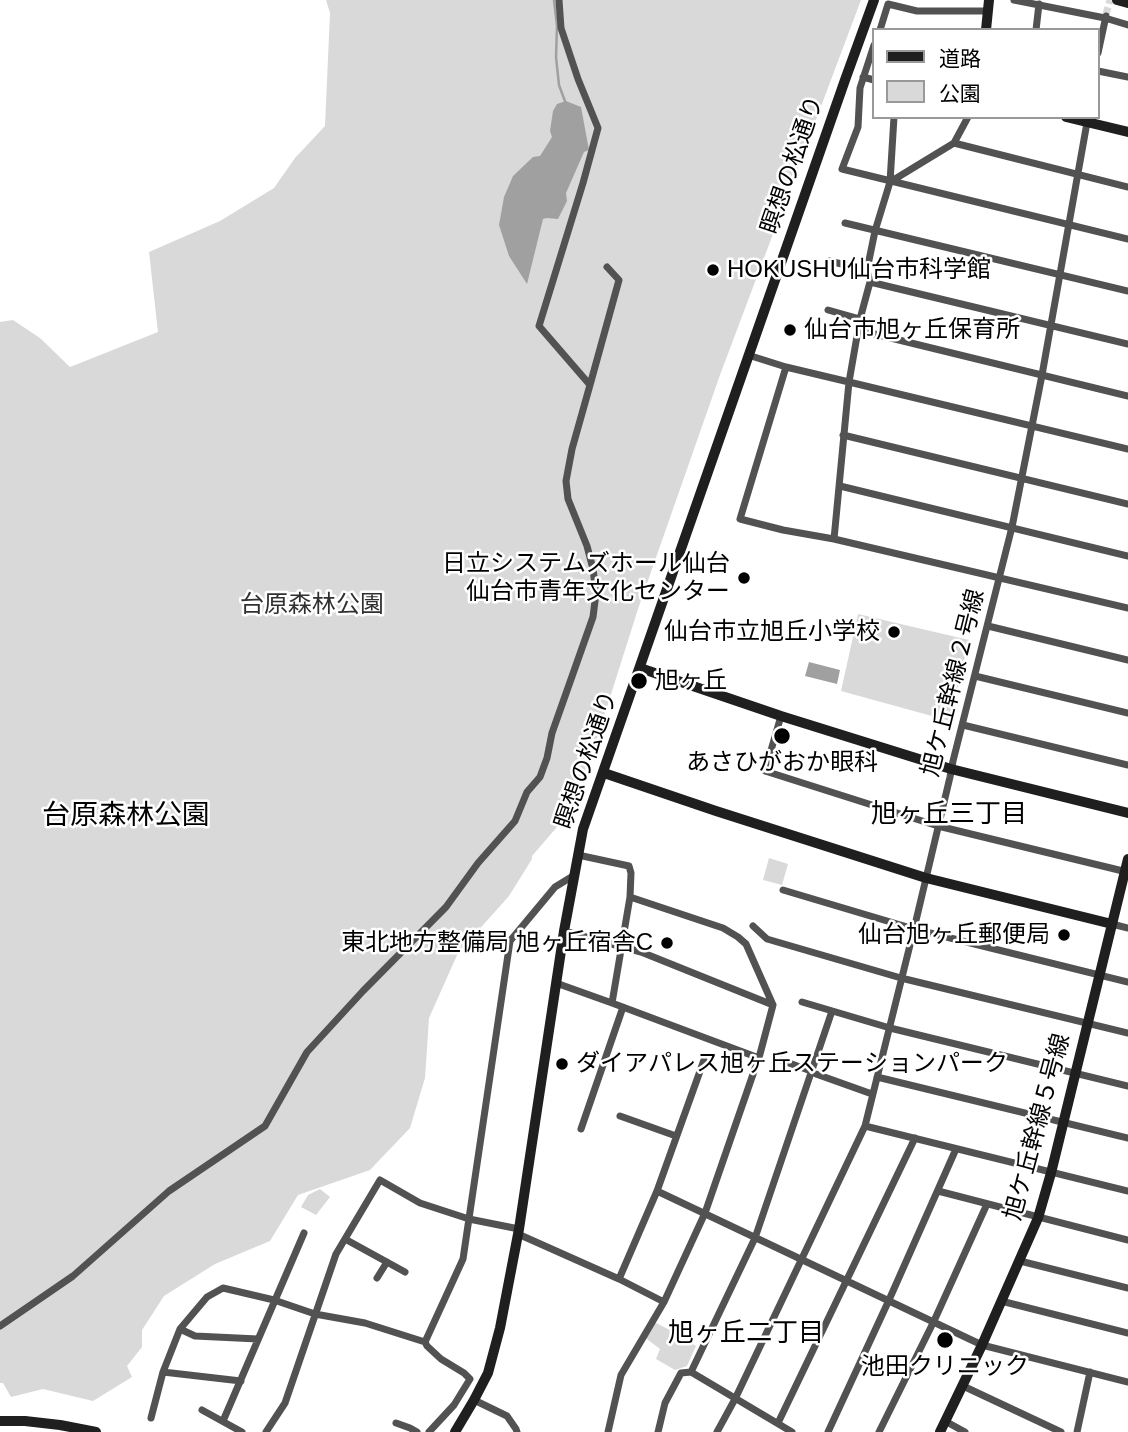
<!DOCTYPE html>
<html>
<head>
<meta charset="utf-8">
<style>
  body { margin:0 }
  #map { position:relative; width:1128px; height:1432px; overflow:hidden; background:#fff; font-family:Arial,"Noto Sans JP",sans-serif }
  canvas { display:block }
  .legend { position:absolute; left:872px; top:28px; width:228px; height:91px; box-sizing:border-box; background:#fff; border:2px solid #999; margin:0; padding:9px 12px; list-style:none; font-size:21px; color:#000 }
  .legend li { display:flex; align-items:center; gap:14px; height:35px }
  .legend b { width:35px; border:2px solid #999 }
</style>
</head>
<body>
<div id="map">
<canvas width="1128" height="1432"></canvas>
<ul class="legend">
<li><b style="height:9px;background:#1f1f1f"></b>道路</li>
<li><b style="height:19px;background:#d9d9d9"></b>公園</li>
</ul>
</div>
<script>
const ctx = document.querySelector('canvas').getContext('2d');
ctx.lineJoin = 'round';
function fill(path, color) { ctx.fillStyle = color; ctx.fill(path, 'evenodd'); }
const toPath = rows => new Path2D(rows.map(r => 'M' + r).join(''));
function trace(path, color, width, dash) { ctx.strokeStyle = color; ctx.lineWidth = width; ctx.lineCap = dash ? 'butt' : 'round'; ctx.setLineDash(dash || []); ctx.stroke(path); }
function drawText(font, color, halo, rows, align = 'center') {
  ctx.font = font + ' Arial,"Noto Sans JP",sans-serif'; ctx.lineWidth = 5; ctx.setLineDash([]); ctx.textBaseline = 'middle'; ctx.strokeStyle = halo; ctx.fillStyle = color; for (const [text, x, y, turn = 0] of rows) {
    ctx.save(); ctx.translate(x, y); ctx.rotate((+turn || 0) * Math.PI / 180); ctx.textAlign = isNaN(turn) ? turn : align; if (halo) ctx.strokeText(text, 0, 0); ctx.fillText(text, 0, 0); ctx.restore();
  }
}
fill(toPath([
  [326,0,861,0,720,375,638,609,593,751,571,803,557,827,532,856,532,859,509,896,458,953,429,1018,425,1078,410,1128,370,1170,298,1195,270,1241,215,1264,164,1296,142,1330,142,1347,127,1366,132,1377,93,1401,43,1389,11,1397,3,1383,0,1383,0,322,13,320,40,338,70,367,158,332,149,252,220,221,274,188,295,158,325,126,330,13],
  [858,614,969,640,950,721,841,691],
  [769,858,788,864,782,885,763,880],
  [320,1189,330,1197,316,1215,301,1207,308,1195],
  [652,1321,678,1334,696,1346,687,1366,675,1370,656,1359,660,1349,643,1336]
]), '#d9d9d9');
fill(toPath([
  [566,101,581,107,589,150,584,152,566,193,567,201,558,219,547,218,543,219,527,284,509,256,499,225,504,197,513,176,533,157,540,156,552,137,550,131,553,111,557,104],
  [809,662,840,670,837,684,805,676]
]), '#a0a0a0');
trace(toPath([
  [554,0,557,26,556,57,559,85,566,104]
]), '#a0a0a0', 2.5);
trace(toPath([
  [1106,14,1110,0]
]), '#d9d9d9', 7, [7, 3.5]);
trace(toPath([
  [1014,0,1105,18,1128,25],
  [880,30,888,4,917,11,988,11],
  [1036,30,1039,4],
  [874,45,860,88,858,127,842,169,1128,239],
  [1098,53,1106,16],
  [1098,71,1128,77],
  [863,77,874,80],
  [954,143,1128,187],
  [890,182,894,117],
  [845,223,1128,291],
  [829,261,867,270],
  [870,282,1128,344],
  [828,310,860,319],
  [858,330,1128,396],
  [748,355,786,367,849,382,1128,449],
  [786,367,740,519,783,530,834,539,1128,608],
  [590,385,619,280,607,267],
  [843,435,1128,504],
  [840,486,1128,556],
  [834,539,849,382,860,319,870,282,867,270,875,231,890,182,954,143,968,117],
  [988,626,1128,660],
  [975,676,1128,713],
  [781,716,765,771,938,826,1127,872],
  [963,725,1128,765],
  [578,855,629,866,631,873,630,897,612,1003],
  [783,890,914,929,1128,982],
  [1112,924,1128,928],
  [753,926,767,939,901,978,1128,1033],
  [564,931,641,952,773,1005],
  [556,983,612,1003,759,1058],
  [802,1002,890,1028,1128,1086],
  [778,1059,811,1071],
  [816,1074,872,1094],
  [877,1077,1128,1138],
  [620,1116,676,1136],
  [865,1126,1128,1191],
  [581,1129,623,1007],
  [657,1191,982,1345,1128,1382],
  [938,1191,1128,1240],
  [518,1234,619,1279,664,1302],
  [345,1239,405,1272],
  [1020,1261,1128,1288],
  [377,1278,387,1262],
  [619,1279,657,1191,704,1060],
  [1001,1301,1128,1333],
  [0,1326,73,1276,169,1191,265,1126,307,1052,363,991,446,907,478,863,515,821,527,792,540,777,547,758,552,733,593,617,596,593,593,569,587,546,568,499,566,481,572,449,590,385,539,326,583,183,598,128,578,79,561,28,559,0],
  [180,1329,195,1336,258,1339],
  [163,1372,241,1381],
  [963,1386,1061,1432],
  [474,1400,507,1416,516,1429,517,1432],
  [202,1410,242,1432],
  [151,1418,163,1372,180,1329,207,1297,223,1288,274,1300,315,1314,365,1323,425,1342],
  [223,1421,304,1233],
  [945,1421,965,1432],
  [396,1423,410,1428,417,1432],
  [778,1423,915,1138],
  [266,1432,285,1403,336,1254,380,1180,420,1203,469,1219,519,1229],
  [429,1432,454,1405,470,1379,464,1373,441,1359,427,1346,425,1342,463,1259,510,941,555,887,573,876],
  [608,1432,621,1375,664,1302,705,1213,760,1054,773,1005,746,944,738,937,723,928,630,897],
  [658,1432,665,1403,681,1373,691,1372],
  [717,1432,735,1399,865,1126,914,929,950,777,953,761,1012,527,1042,375,1088,117],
  [792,1432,691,1372,755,1238,832,1011],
  [828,1432,889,1300,956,1149],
  [879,1432,934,1321,987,1204],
  [1077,1432,1090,1372]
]), '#525252', 7);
trace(toPath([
  [1117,0,1128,3],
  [986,30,989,0],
  [1066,117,1128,132],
  [640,668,781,716,951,769,1128,813],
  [604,773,716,811,926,878,1112,924],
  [0,1421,25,1421,60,1425,96,1432],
  [455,1432,474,1400,488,1373,500,1328,519,1229,564,931,583,829,845,80,874,0],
  [940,1432,982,1345,1038,1218,1051,1173,1128,859]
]), '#1f1f1f', 10);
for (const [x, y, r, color] of [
  [713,270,7,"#000"],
  [790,330,7,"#000"],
  [744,578,7,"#000"],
  [894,632,7,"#000"],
  [639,681,9,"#000"],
  [782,736,9,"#000"],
  [1064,935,7,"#000"],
  [667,943,7,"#000"],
  [562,1064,7,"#000"],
  [945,1340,9,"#000"]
]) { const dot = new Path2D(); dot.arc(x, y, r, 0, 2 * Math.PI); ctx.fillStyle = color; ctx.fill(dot); trace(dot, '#fff', 2.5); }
drawText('24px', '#000', '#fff', [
  ["瞑想の松通り",793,165,-71],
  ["旭ケ丘幹線２号線",954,683,-76],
  ["瞑想の松通り",587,760,-71],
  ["旭ケ丘幹線５号線",1038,1127,-75]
]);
drawText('24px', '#000', '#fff', [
  ["HOKUSHU仙台市科学館",727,270],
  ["仙台市旭ヶ丘保育所",804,330],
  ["日立システムズホール仙台",730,564,"right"],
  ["仙台市青年文化センター",730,592,"right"],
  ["仙台市立旭丘小学校",880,632,"right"],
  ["旭ヶ丘",655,681],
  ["あさひがおか眼科",782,763,"center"],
  ["仙台旭ヶ丘郵便局",1050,935,"right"],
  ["東北地方整備局 旭ヶ丘宿舎C",653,943,"right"],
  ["ダイアパレス旭ヶ丘ステーションパーク",576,1064],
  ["池田クリニック",945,1367,"center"]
], 'left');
drawText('24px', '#303030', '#fff', [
  ["台原森林公園",312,605]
]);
drawText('26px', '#000', '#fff', [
  ["旭ヶ丘三丁目",949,815],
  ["旭ヶ丘二丁目",746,1334]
]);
drawText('28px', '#000', '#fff', [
  ["台原森林公園",126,816]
]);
</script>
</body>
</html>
